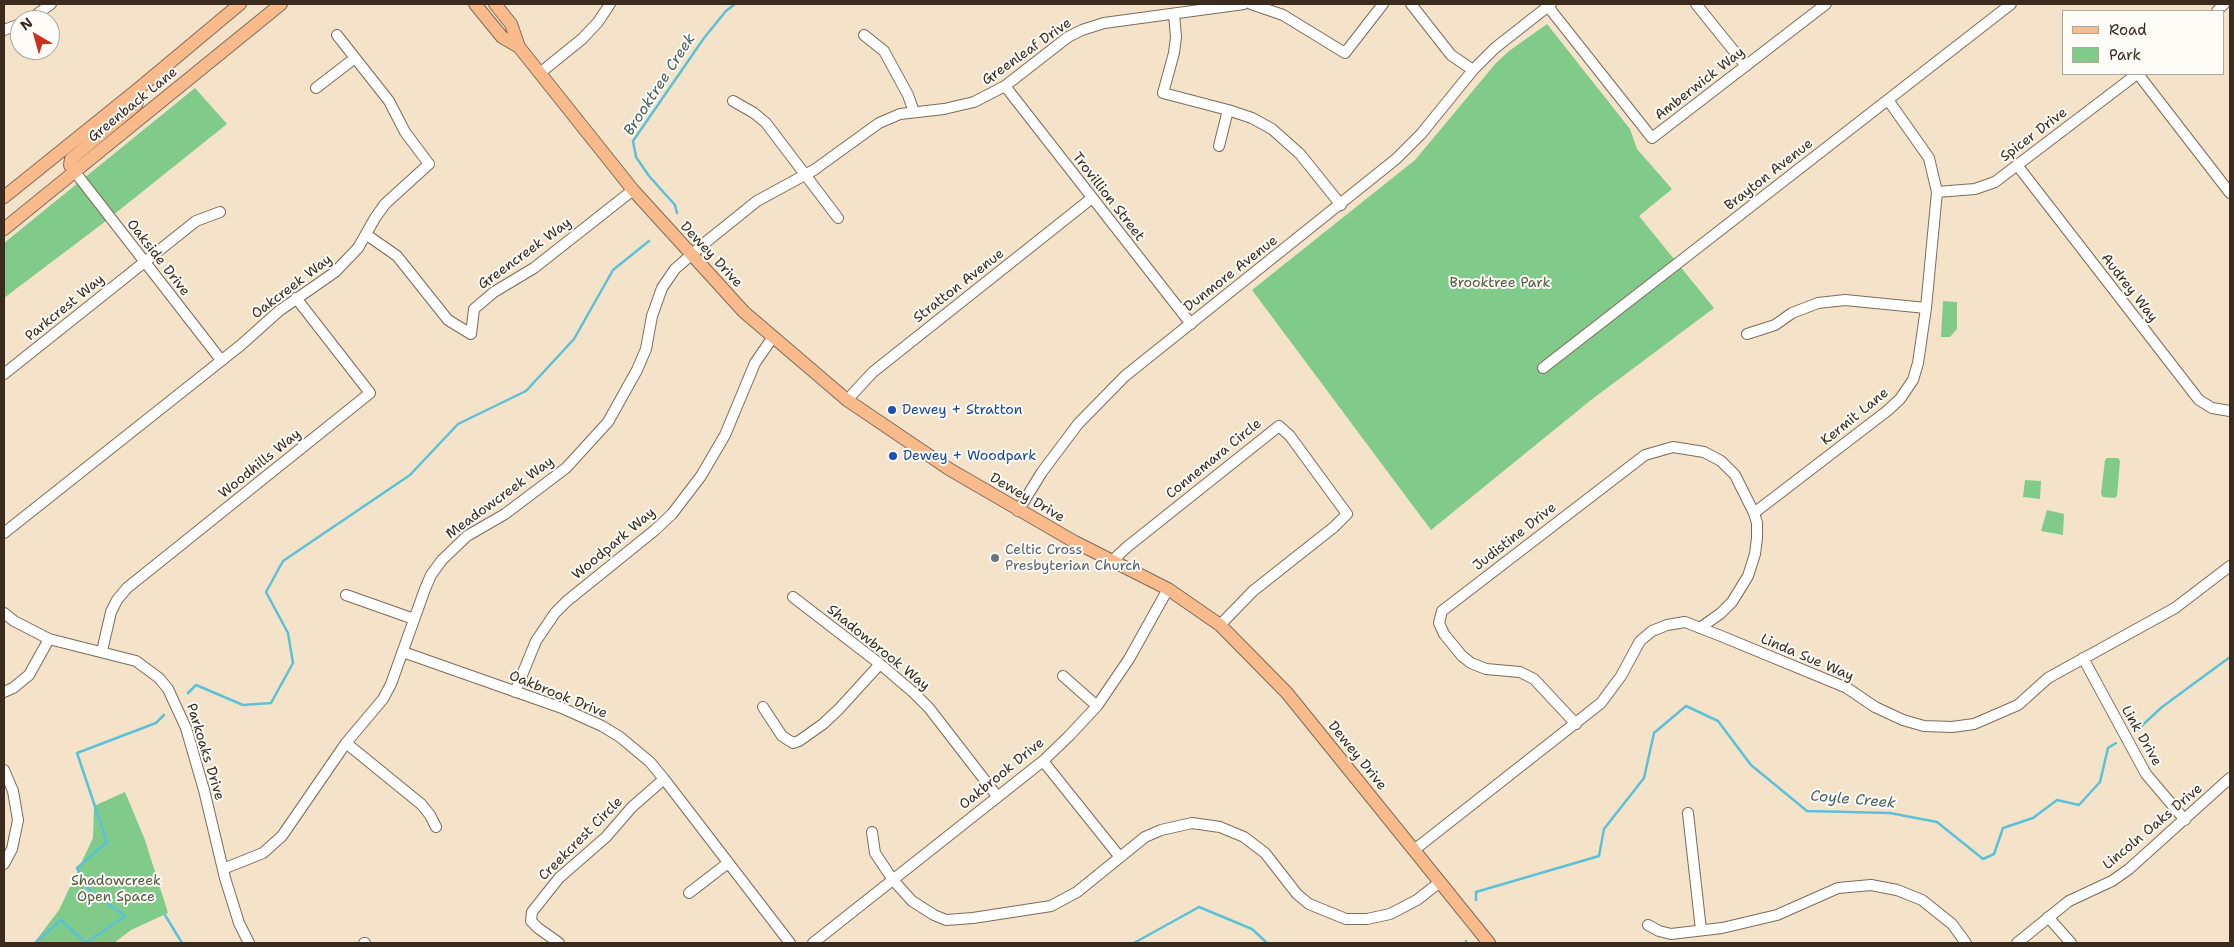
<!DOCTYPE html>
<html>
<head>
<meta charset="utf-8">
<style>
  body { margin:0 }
  #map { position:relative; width:2234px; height:947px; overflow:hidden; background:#f5e3c9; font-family:"Shantell Sans",sans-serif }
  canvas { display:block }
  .frame { position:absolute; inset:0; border:5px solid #3b2a1e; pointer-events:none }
  .legend { position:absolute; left:2062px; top:10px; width:162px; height:65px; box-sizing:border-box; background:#fdfcf7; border:1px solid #afa8a0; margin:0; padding:6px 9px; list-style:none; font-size:15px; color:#3b2a1e }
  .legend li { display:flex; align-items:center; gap:10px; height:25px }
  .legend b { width:25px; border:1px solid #afa8a0 }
  .north { position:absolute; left:10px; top:10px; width:50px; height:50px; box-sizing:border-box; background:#fdfcf7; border:1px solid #afa8a0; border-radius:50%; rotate:322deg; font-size:14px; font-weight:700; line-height:20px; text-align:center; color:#3b2a1e }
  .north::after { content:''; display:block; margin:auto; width:18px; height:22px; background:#c8321e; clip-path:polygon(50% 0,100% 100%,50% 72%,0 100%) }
</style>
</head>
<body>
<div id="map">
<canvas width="2234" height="947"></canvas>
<div class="frame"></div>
<ul class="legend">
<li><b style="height:6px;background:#fabb8c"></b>Road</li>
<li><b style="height:14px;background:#80cb89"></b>Park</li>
</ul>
<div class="north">N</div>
</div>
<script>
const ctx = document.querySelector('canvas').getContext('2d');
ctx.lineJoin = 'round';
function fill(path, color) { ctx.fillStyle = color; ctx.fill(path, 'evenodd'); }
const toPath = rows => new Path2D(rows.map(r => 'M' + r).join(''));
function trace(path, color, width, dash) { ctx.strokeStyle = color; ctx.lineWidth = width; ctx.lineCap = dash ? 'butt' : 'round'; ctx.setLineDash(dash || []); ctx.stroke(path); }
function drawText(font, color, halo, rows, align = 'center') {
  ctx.font = font + ' "Shantell Sans",sans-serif'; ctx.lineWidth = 4; ctx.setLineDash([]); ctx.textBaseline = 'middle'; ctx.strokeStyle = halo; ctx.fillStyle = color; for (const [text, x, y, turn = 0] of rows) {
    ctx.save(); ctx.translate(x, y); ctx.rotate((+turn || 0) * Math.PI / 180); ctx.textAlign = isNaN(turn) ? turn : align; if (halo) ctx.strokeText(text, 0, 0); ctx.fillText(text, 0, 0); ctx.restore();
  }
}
fill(toPath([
  [1547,24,1630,129,1637,149,1672,189,1639,216,1714,308,1591,400,1431,530,1252,290,1415,160,1496,63,1509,51],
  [195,88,227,124,102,224,4,298,4,243],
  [1943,301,1957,302,1957,329,1950,337,1941,337],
  [2107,458,2118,458,2120,461,2117,496,2115,498,2103,497,2101,494,2105,460],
  [2025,480,2041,481,2040,499,2023,497],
  [2047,510,2064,514,2063,535,2041,531],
  [125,792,145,840,168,913,131,930,114,943,34,943,59,910,93,838,94,806]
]), '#80cb89');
trace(toPath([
  [677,213,675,205,649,176,636,157,633,141,704,38,726,11,735,4],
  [188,693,196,685,243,705,271,703,293,663,288,633,266,592,283,561,410,475,458,424,526,391,574,339,613,270,649,241],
  [2135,732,2162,707,2230,657],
  [1476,900,1476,892,1599,856,1604,829,1644,778,1654,733,1686,706,1718,721,1751,765,1807,811,1890,813,1937,822,1983,859,1994,854,2003,828,2033,818,2057,800,2079,805,2100,782,2108,748,2116,743],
  [165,915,182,943],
  [35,943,61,920,86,943,125,916,91,892,77,868,107,842,77,753,156,723,164,715],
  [1134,943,1199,907,1252,929,1267,943],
  [1466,943,1466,941]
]), '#5bc1d8', 2.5);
const minor = toPath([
  [1251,4,1283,15,1345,53,1383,4],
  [1411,4,1451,55,1473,70],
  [1546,4,1652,138,1826,4],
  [1696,4,1746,66],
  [2217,11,2224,4],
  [1174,14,1176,37,1174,53,1163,93,1228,110,1252,118,1272,129,1300,154,1341,205],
  [29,20,51,4],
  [4,30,20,24],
  [864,35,884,51,908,95,914,112],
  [540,73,582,39,598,22,610,4],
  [2138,74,2230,193],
  [1005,86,1191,324],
  [316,88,355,58],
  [733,101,754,113,766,123,838,218],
  [1219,146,1228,110],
  [2017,165,2199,400,2212,408,2230,411],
  [75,172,221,360],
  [1937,192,1975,189,1995,182,2137,74],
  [367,235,397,256,448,320,471,334,474,309,494,292,534,268,633,190],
  [1747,334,1775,325,1792,313,1818,303,1845,300,1926,308],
  [1543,368,2011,4],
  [4,374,196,221,220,212],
  [847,400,873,372,1092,198],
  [1018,511,1042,472,1078,424,1125,376,1396,159,1421,134,1473,70,1495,48,1551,4],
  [4,533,241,345,279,311,335,272,358,248,375,218,385,204,429,164,405,132,389,101,337,35],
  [1112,561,1127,547,1279,426,1290,436,1347,514,1334,527,1253,591,1220,625],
  [346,595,414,619],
  [793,597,880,664,914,693,929,708,997,796],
  [4,613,14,621,49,639,136,661,159,678,168,689,186,728,204,790,225,878,239,923,249,943],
  [1700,628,1721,613,1732,602,1748,576,1755,554,1757,538,1757,523,1754,513,1887,411,1900,399,1913,380,1918,363,1926,308,1937,192,1929,158,1888,100],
  [102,651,111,612,117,600,127,588,370,393,296,298],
  [403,652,562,708,602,726,620,737,650,762,664,779,790,943],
  [2083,658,2146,774,2185,820],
  [1063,676,1097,706],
  [4,692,13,688,29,675,49,639],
  [515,692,536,641,555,613,567,601,655,530,672,514,701,476,725,435,755,363,773,337],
  [763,707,782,736,793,743,799,741,823,724,839,709,880,664],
  [1576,724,1534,679,1520,672,1486,669,1471,663,1462,656,1444,634,1439,623,1442,611,1645,455,1673,447,1704,452,1721,461,1735,475,1754,513],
  [346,743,421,804,430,815,436,827],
  [1043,761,1119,856],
  [4,770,13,791,18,820,12,849,4,864],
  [1688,813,1701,930],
  [872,832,875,853,893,880,912,901,934,915,946,920,973,918,1051,906,1077,892,1145,837,1161,830,1192,823,1220,827,1244,837,1265,853,1297,894,1309,904,1346,919,1367,919,1390,914,1417,900,1440,882],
  [1414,850,1601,703,1621,676,1640,641,1652,631,1667,625,1685,622,1721,636,1847,688,1875,707,1903,720,1924,726,1952,727,1974,724,2018,705,2048,678,2175,608,2230,566],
  [223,869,263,853,282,836,346,743,383,699,391,684,425,589,431,575,442,560,467,536,505,514,566,468,608,422,637,370,646,349,652,316,662,288,675,269,706,242,757,201,814,170,879,123,900,114,944,109,974,102,1005,86,1068,37,1082,30,1104,23,1244,4],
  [689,893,728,863],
  [2048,917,2071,943],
  [1648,925,1659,931,1671,934,1722,928,1777,915,1838,888,1871,885,1897,890,1922,900,1952,924,1966,943],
  [364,943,365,943],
  [559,943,538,928,531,921,532,912,559,878,606,837,632,807,664,779],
  [813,943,1043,761,1069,736,1097,706,1129,659,1168,589],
  [2017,943,2069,901,2112,881,2129,869,2230,778]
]);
const major = toPath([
  [475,4,502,37,519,47],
  [495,4,511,24,519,47,633,190,744,312,847,400,949,469,1073,541,1168,589,1220,625,1287,693,1489,943],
  [75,172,70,165,71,159,136,105,138,99,137,90],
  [4,197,137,90,240,4],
  [4,229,281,4]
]);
trace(minor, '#7c6b5a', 12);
trace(major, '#7c6b5a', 14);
trace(minor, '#fff', 10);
trace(major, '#fabb8c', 12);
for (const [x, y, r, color] of [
  [892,410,5,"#1a4fb4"],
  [893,456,5,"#1a4fb4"],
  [995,558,5,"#6b7280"]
]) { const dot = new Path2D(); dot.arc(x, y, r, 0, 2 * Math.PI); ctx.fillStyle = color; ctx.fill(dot); trace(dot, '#fdfcf7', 2); }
drawText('14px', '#3b2a1e', '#fdfcf7', [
  ["Greenleaf Drive",1027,52,-35],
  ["Amberwick Way",1700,84,-38],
  ["Greenback Lane",133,105,-39],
  ["Spicer Drive",2034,135,-37],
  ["Brayton Avenue",1769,175,-38],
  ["Trovillion Street",1108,197,52],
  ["Greencreek Way",525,254,-36],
  ["Dewey Drive",711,255,47],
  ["Oakside Drive",158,258,52],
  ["Dunmore Avenue",1231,274,-38],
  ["Stratton Avenue",959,286,-38],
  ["Oakcreek Way",292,287,-37],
  ["Audrey Way",2129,288,52],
  ["Parkcrest Way",65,308,-39],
  ["Kermit Lane",1855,417,-39],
  ["Connemara Circle",1214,459,-39],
  ["Woodhills Way",260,464,-39],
  ["Meadowcreek Way",500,498,-36],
  ["Dewey Drive",1027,498,30],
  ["Judistine Drive",1515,537,-38],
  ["Woodpark Way",614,544,-40],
  ["Shadowbrook Way",878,648,39],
  ["Linda Sue Way",1807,658,23],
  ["Oakbrook Drive",558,695,22],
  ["Link Drive",2141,736,60],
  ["Parkoaks Drive",205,752,73],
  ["Dewey Drive",1357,756,51],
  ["Oakbrook Drive",1002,774,-39],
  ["Lincoln Oaks Drive",2153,827,-40],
  ["Creekcrest Circle",581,839,-45]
]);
drawText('14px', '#505a3e', '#fdfcf7', [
  ["Brooktree Park",1500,283],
  ["Shadowcreek",116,881],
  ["Open Space",116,897]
]);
drawText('14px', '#164399', '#fdfcf7', [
  ["Dewey + Stratton",902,410],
  ["Dewey + Woodpark",903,456]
], 'left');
drawText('14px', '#5b616d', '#fdfcf7', [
  ["Celtic Cross",1005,550],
  ["Presbyterian Church",1005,566]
], 'left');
drawText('italic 15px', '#465f5f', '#fdfcf7', [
  ["Brooktree Creek",660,85,-57],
  ["Coyle Creek",1853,800,5]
]);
</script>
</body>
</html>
